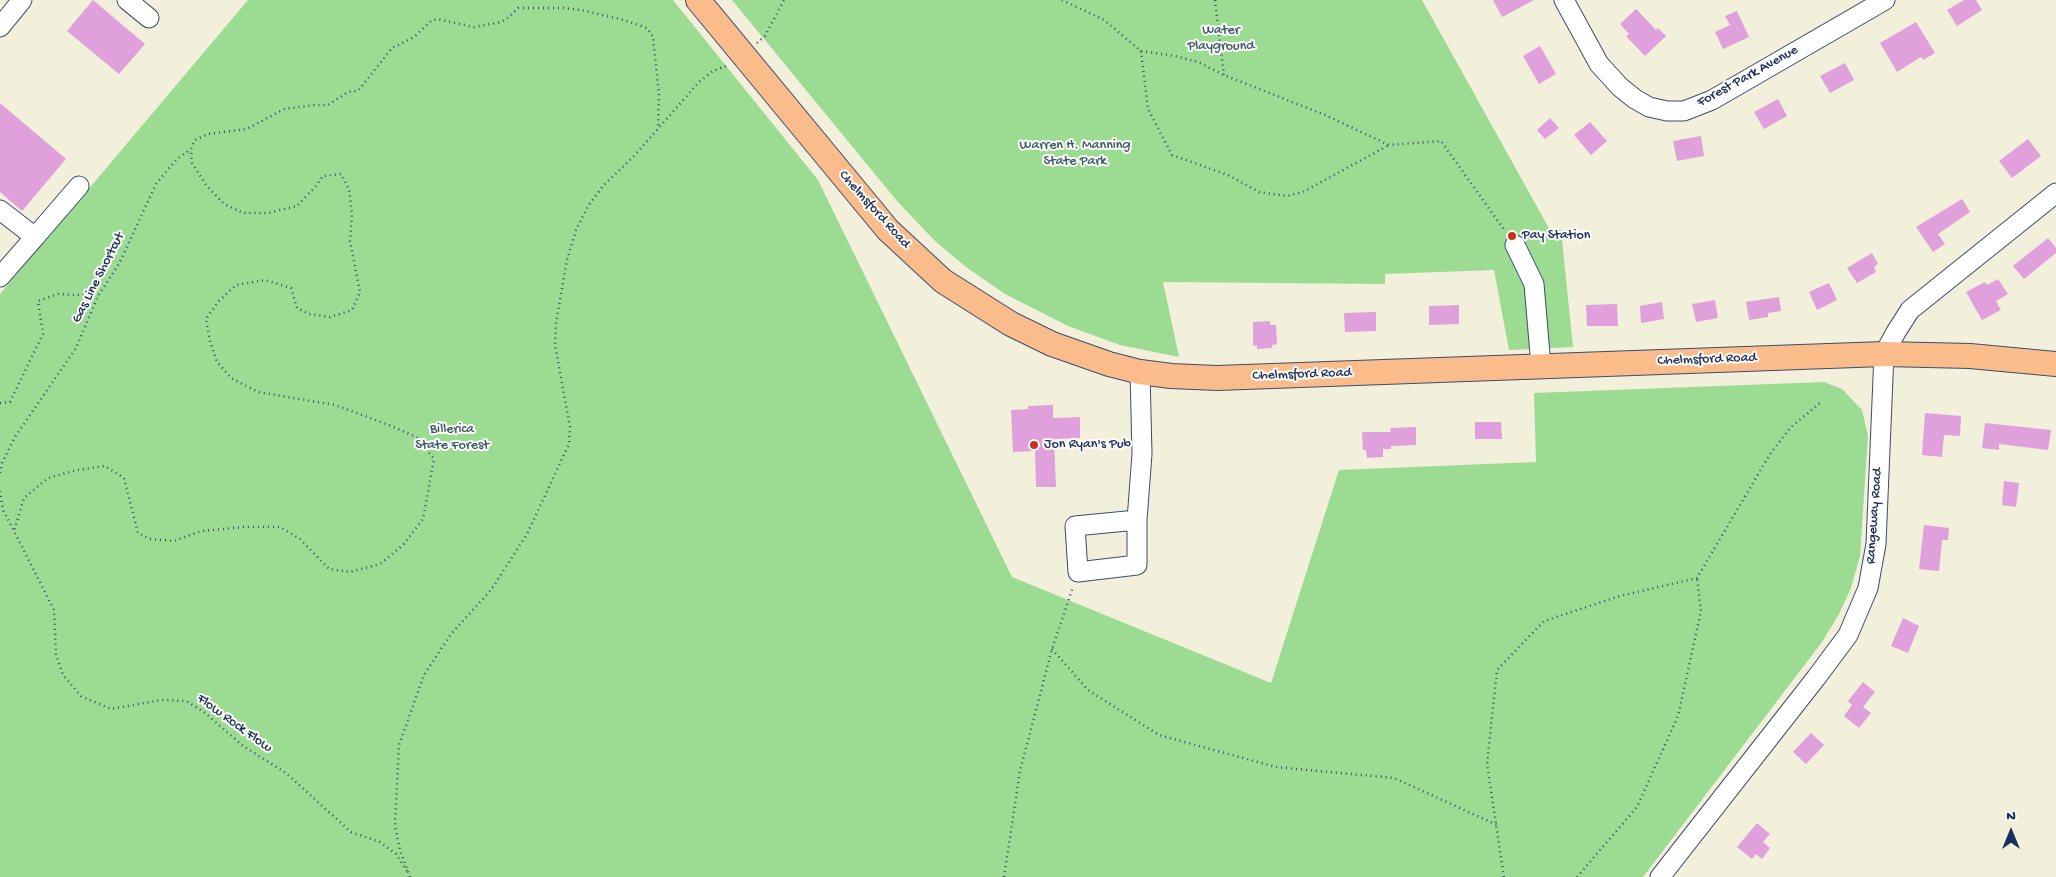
<!DOCTYPE html>
<html>
<head>
<meta charset="utf-8">
<style>
  body { margin:0 }
  #map { position:relative; width:2056px; height:877px; overflow:hidden; background:#f2efdb; font-family:"Gochi Hand",sans-serif }
  canvas { display:block }
  .north { position:absolute; left:1986px; top:807px; width:50px; height:50px; -webkit-text-stroke:4px #fdfcf7; paint-order:stroke; rotate:0deg; font-size:14px; font-weight:700; line-height:20px; text-align:center; color:#1b2f5e }
  .north::after { content:''; display:block; margin:auto; width:18px; height:22px; background:#1b2f5e; clip-path:polygon(50% 0,100% 100%,50% 72%,0 100%) }
</style>
</head>
<body>
<div id="map">
<canvas width="2056" height="877"></canvas>
<div class="north">N</div>
</div>
<script>
const ctx = document.querySelector('canvas').getContext('2d');
ctx.lineJoin = 'round';
function fill(path, color) { ctx.fillStyle = color; ctx.fill(path, 'evenodd'); }
const toPath = rows => new Path2D(rows.map(r => 'M' + r).join(''));
function trace(path, color, width, dash) { ctx.strokeStyle = color; ctx.lineWidth = width; ctx.lineCap = dash ? 'butt' : 'round'; ctx.setLineDash(dash || []); ctx.stroke(path); }
function drawText(font, color, halo, rows, align = 'center') {
  ctx.font = font + ' "Gochi Hand",sans-serif'; ctx.lineWidth = 4; ctx.setLineDash([]); ctx.textBaseline = 'middle'; ctx.strokeStyle = halo; ctx.fillStyle = color; for (const [text, x, y, turn = 0] of rows) {
    ctx.save(); ctx.translate(x, y); ctx.rotate((+turn || 0) * Math.PI / 180); ctx.textAlign = isNaN(turn) ? turn : align; if (halo) ctx.strokeText(text, 0, 0); ctx.fillText(text, 0, 0); ctx.restore();
  }
}
fill(toPath([
  [248,0,673,0,818,180,1012,577,1271,683,1339,470,1536,462,1534,393,1824,382,1842,389,1862,410,1868,436,1860,556,1851,588,1839,614,1822,642,1643,877,0,877,0,294],
  [732,0,1422,0,1550,230,1561,230,1573,347,1509,350,1494,270,1385,274,1385,284,1163,282,1179,357,1120,345,1068,326,1005,294,966,267,935,241,897,201]
]), '#9bdc92');
fill(toPath([
  [93,0,145,44,119,74,67,31],
  [1493,0,1534,0,1502,17],
  [1964,0,1976,0,1982,10,1957,26,1947,10],
  [1636,9,1656,30,1658,28,1666,36,1645,56,1626,36,1629,34,1620,24],
  [1737,11,1749,37,1723,49,1715,32,1730,25,1725,16],
  [1916,22,1935,53,1923,60,1921,57,1897,72,1880,43],
  [1540,46,1556,74,1539,84,1523,56],
  [1845,63,1854,80,1830,93,1820,76],
  [1778,99,1787,116,1764,129,1754,112],
  [0,103,66,159,22,211,0,192],
  [1550,118,1559,128,1545,139,1537,130],
  [1590,122,1607,141,1591,155,1574,135],
  [1701,136,1704,156,1677,161,1673,141],
  [2028,139,2041,156,2012,178,1999,161],
  [1962,199,1970,212,1938,234,1945,244,1933,252,1916,227],
  [2048,238,2056,248,2056,253,2024,279,2013,266],
  [1872,253,1878,264,1874,267,1876,272,1857,283,1847,268],
  [1998,279,2008,294,1996,301,2001,310,1982,320,1966,292,1985,282,1987,285],
  [1829,283,1837,300,1817,310,1809,292],
  [1779,297,1781,311,1768,313,1768,317,1749,320,1746,302],
  [1715,300,1718,318,1696,322,1692,304],
  [1662,302,1664,319,1641,323,1640,306],
  [1617,304,1618,326,1587,326,1586,305],
  [1459,305,1459,324,1429,325,1429,306],
  [1376,312,1376,331,1345,332,1344,313],
  [1270,321,1270,325,1276,325,1277,344,1272,345,1272,348,1257,349,1257,345,1253,346,1253,322],
  [1053,405,1053,418,1080,417,1080,438,1054,439,1056,487,1036,487,1035,451,1013,452,1011,410,1028,409,1028,406],
  [1925,413,1961,416,1960,436,1944,435,1942,457,1922,455],
  [1475,422,1501,422,1502,439,1475,439],
  [1985,423,2051,430,2048,450,1999,444,1999,450,1982,448],
  [1416,427,1416,445,1391,446,1391,449,1383,449,1383,457,1367,458,1366,450,1363,450,1362,432,1391,432,1390,428],
  [2004,481,2019,483,2016,507,2002,505],
  [1924,525,1949,528,1948,540,1942,540,1939,571,1919,569],
  [1903,618,1919,626,1908,653,1891,646],
  [1863,682,1875,692,1863,707,1871,713,1859,728,1844,716,1852,705,1848,701],
  [1811,733,1824,745,1806,764,1793,752],
  [1757,823,1770,834,1763,842,1770,848,1762,859,1756,854,1752,859,1737,847]
]), '#dfa0db');
const minor = toPath([
  [127,0,149,18],
  [1564,0,1599,64,1620,87,1635,99,1649,107,1667,111,1684,111,1712,100,1885,0],
  [0,27,22,0],
  [0,210,35,237,79,186],
  [1515,245,1534,284,1541,366],
  [0,277,35,237],
  [1137,520,1075,526,1078,572,1137,565,1137,520,1142,454,1140,372],
  [1660,877,1816,678,1848,635,1868,588,1876,544,1884,354,1896,332,1910,310,2056,193]
]);
const major = toPath([
  [698,0,888,230,943,281,1011,324,1052,344,1109,364,1140,372,1171,376,1217,378,1884,354,1970,356,2056,364]
]);
trace(minor, '#3b4c71', 21);
trace(major, '#3b4c71', 26);
trace(toPath([
  [1062,0,1104,20,1141,51,1175,56,1198,62,1224,75,1325,115,1389,145,1441,141,1505,231],
  [1215,0,1224,75],
  [757,43,765,36,784,0],
  [1141,51,1148,109,1172,155,1228,175,1259,192,1287,196,1303,192,1389,145],
  [0,403,10,402,43,334,38,301,58,294,98,296],
  [0,473,2,463,15,437,76,348,98,296,119,264,156,184,176,160,191,149],
  [0,491,3,510,14,531],
  [1052,649,1088,690,1159,735,1276,767,1394,778,1497,825],
  [407,871,396,854,380,842,351,832,286,773,243,746,204,712,186,701,161,700,111,709,81,696,63,675,56,655,54,610,14,531,24,498,48,478,77,470,105,466,124,478,138,533,150,539,174,541,201,531,244,527,280,527,300,539,329,569,350,572,380,564,403,545,423,519,434,459,418,438,389,425,335,405,258,392,231,378,217,362,210,341,206,319,218,302,236,285,265,280,291,288,297,308,309,314,330,317,352,310,360,292,350,241,352,214,349,189,341,174,323,176,316,186,297,206,268,213,243,213,224,204,206,185,192,163,191,149,195,140,208,134,247,129,284,109,315,105,328,105,348,92,358,91,392,48,414,37,431,21,437,19,474,27,501,22,509,17,518,8,563,8,581,10,624,20,647,28,653,37,659,95,658,128],
  [410,877,400,850,395,826,399,745,424,675,451,634,491,590,527,534,569,444,570,427,555,345,556,323,567,260,576,230,588,206,603,186,635,155,699,82,713,71,729,65],
  [1004,877,1020,771,1052,649,1073,587],
  [1504,877,1487,764,1497,670,1544,621,1620,596,1697,578,1770,454,1791,427,1820,403],
  [1577,877,1637,807,1678,716,1701,611,1697,578]
]), '#3b4c71', 2.5, [1, 4]);
trace(minor, '#fff', 19);
trace(major, '#f9bc8a', 24);
for (const [x, y, r, color] of [
  [1512,236,5,"#c8321e"],
  [1034,445,5,"#c8321e"]
]) { const dot = new Path2D(); dot.arc(x, y, r, 0, 2 * Math.PI); ctx.fillStyle = color; ctx.fill(dot); trace(dot, '#fdfcf7', 2); }
drawText('14px', '#3b5a6b', '#fdfcf7', [
  ["Water",1221,31],
  ["Playground",1221,47],
  ["Warren H. Manning",1075,146],
  ["State Park",1075,162],
  ["Billerica",452,430],
  ["State Forest",452,446]
]);
drawText('14px', '#1b2f5e', '#fdfcf7', [
  ["Forest Park Avenue",1748,77,-29],
  ["Chelmsford Road",874,210,48],
  ["Gas Line Shortcut",99,278,-63],
  ["Chelmsford Road",1707,360,-2],
  ["Chelmsford Road",1302,375,-2],
  ["Rangeway Road",1875,516,-86],
  ["Flow Rock Flow",234,724,36]
]);
drawText('14px', '#1b2f5e', '#fdfcf7', [
  ["Pay Station",1522,236],
  ["Jon Ryan's Pub",1044,445]
], 'left');
</script>
</body>
</html>
